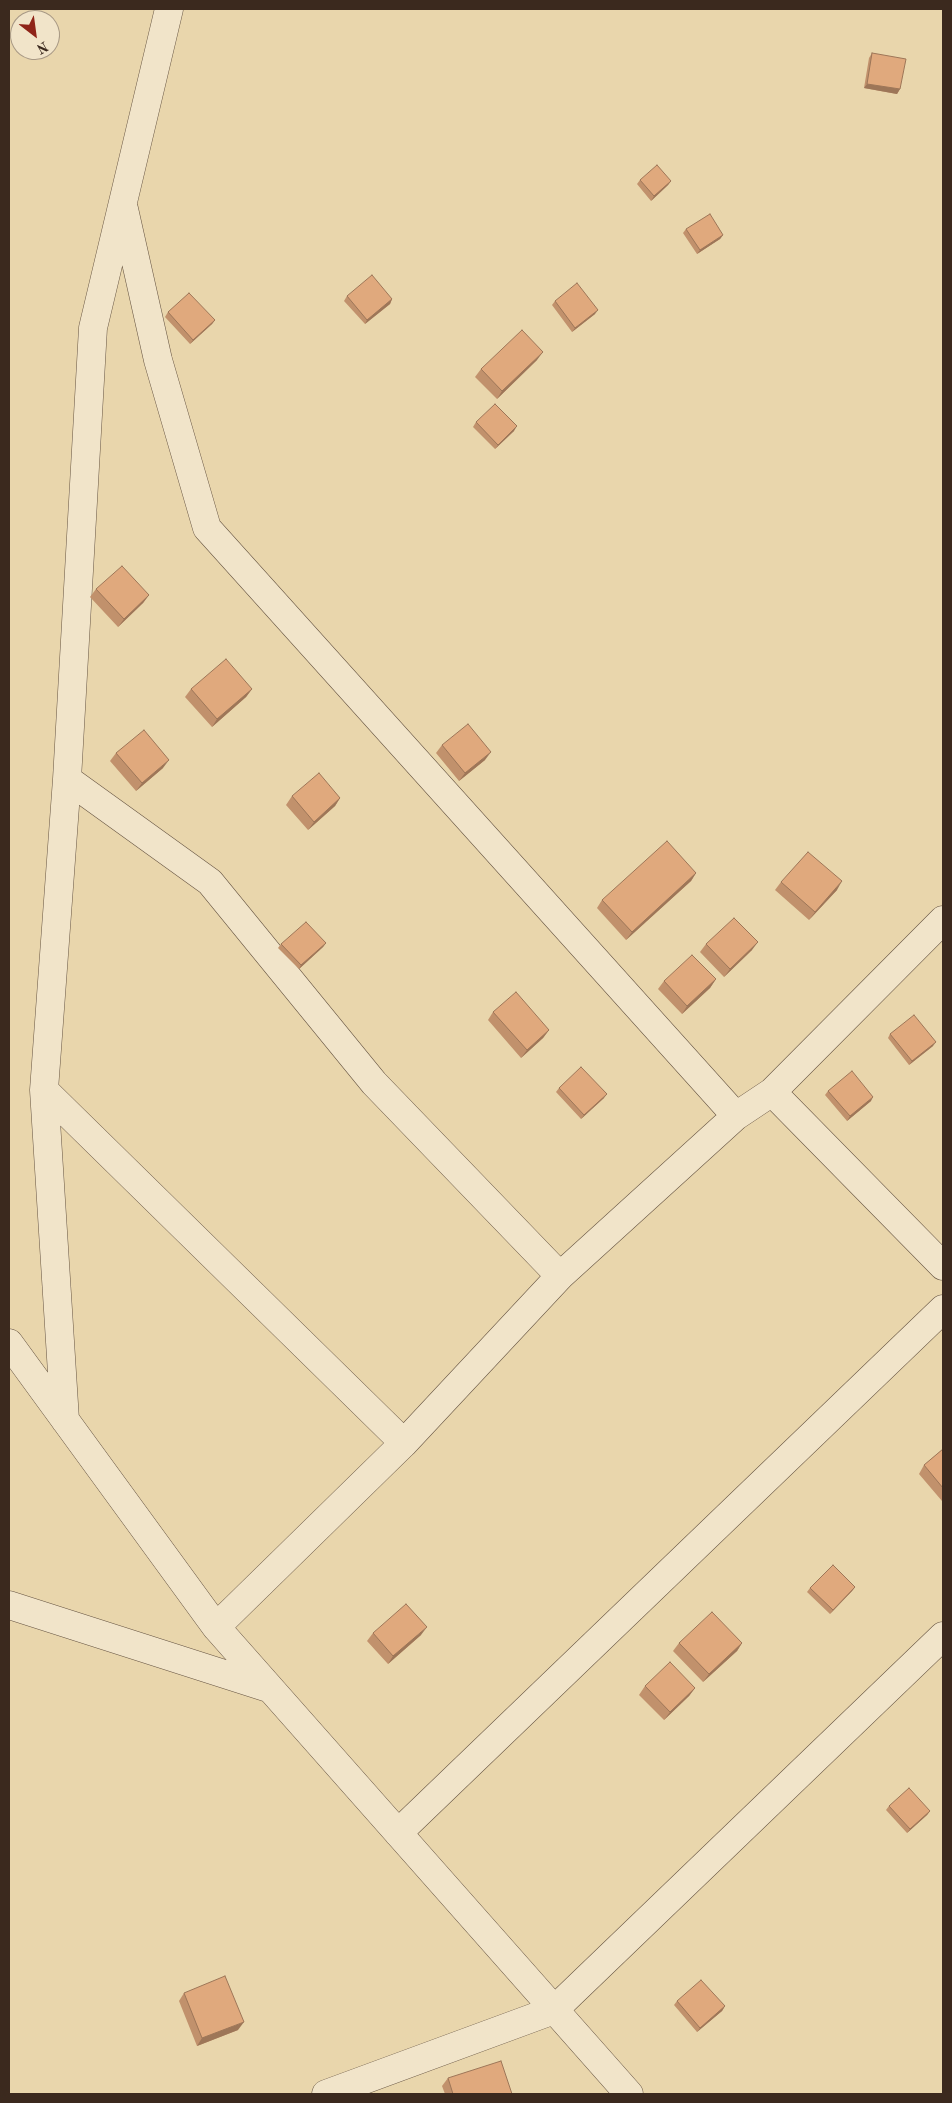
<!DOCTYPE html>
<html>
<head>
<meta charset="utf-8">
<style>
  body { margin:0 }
  #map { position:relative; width:952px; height:2103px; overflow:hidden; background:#e9d6ac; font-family:"Old Standard TT",serif }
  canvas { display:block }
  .frame { position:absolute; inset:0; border:10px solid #3b291e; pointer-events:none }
  .north { position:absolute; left:10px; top:10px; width:50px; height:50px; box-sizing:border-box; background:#f1e4c9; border:1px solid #a89985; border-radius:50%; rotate:150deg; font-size:14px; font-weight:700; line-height:20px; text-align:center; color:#3b291e }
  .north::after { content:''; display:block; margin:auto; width:18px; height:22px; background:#8f2418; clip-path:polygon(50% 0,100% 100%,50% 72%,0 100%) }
</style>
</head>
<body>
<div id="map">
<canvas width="952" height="2103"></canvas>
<div class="frame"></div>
<div class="north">N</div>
</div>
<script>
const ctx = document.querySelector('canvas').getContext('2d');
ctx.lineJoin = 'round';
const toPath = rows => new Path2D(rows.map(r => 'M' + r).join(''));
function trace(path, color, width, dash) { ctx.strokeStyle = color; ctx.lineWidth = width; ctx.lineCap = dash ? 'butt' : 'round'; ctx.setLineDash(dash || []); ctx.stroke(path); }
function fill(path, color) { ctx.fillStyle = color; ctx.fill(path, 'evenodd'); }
const minor = toPath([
  [124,209,158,360,207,528,736,1116],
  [67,779,210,882,374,1083,560,1276],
  [44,1090,404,1443],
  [772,1092,943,1266],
  [9,1343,216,1627,629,2094],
  [65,1420,44,1090,67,779,93,328,169,9],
  [9,1605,268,1688],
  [216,1627,404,1443,560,1276,736,1116,772,1092,943,920],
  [398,1833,943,1309],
  [326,2094,554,2010,943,1636]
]);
trace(minor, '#665442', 29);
trace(minor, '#f1e4c9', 28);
fill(toPath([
  [872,53,900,89,897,94,864,88,869,58],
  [640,180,671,181,668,185,651,201,637,184],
  [686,229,723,235,720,239,697,254,683,233],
  [347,296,392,299,390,304,365,324,344,301],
  [555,301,595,314,572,332,552,305],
  [168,312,215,320,212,324,190,344,165,317],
  [537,360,497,399,475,377,481,369],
  [476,422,514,431,495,449,473,427],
  [96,589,149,595,143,603,118,627,90,597],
  [191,689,252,689,246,697,212,727,185,697],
  [442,745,485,760,459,781,436,753],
  [116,753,163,768,136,791,110,761],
  [292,796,340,798,335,806,308,830,286,805],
  [696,873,691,881,626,940,597,908,602,900],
  [781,882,837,890,809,920,775,890],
  [326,943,323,947,299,969,278,948,281,944],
  [706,944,752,950,724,977,700,952],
  [716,979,710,988,682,1014,658,989,664,981],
  [493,1012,549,1030,543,1038,521,1058,488,1020],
  [890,1034,933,1046,909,1065,888,1038],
  [559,1088,604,1098,581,1119,556,1092],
  [828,1091,871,1101,847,1121,825,1095],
  [943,1449,943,1499,942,1501,919,1474,924,1465],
  [855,1587,852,1591,830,1614,807,1592,810,1588],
  [373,1633,421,1635,388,1664,367,1641],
  [679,1643,742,1643,737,1651,703,1682,673,1651],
  [645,1686,695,1688,689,1696,664,1720,639,1695],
  [889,1806,930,1811,927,1815,907,1833,886,1810],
  [184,1993,238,2030,197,2046,179,2001],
  [677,2001,725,2006,722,2011,697,2032,674,2005],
  [448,2078,512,2094,445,2094,442,2086]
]), '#c1916c');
fill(toPath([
  [867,84,900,89,897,94,864,88],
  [671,181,668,185,651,201,654,196],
  [723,235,720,239,697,254,700,250],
  [392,299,390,304,365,324,367,320],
  [598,310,595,314,572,332,575,328],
  [215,320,212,324,190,344,193,340],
  [543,352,537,360,497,399,502,391],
  [517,426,514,431,495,449,498,445],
  [149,595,143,603,118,627,124,619],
  [252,689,246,697,212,727,217,719],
  [491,752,485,760,459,781,465,773],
  [169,760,163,768,136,791,142,783],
  [340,798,335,806,308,830,314,822],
  [696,873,691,881,626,940,632,932],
  [842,881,837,890,809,920,815,912],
  [758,942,752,950,724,977,730,969],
  [326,943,323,947,299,969,301,965],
  [716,979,710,988,682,1014,687,1006],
  [549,1030,543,1038,521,1058,527,1050],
  [936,1042,933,1046,909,1065,912,1061],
  [607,1094,604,1098,581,1119,584,1115],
  [873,1097,871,1101,847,1121,850,1116],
  [855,1587,852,1591,830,1614,833,1610],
  [427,1627,421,1635,388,1664,393,1656],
  [742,1643,737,1651,703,1682,709,1674],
  [695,1688,689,1696,664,1720,670,1712],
  [930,1811,927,1815,907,1833,910,1829],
  [725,2006,722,2011,697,2032,700,2028],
  [244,2022,238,2030,197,2046,202,2038]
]), '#9d7658');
const building = toPath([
  [872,53,906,59,900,89,867,84,872,53],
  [657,165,671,181,654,196,640,180,657,165],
  [710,214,723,235,700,250,686,229,710,214],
  [372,275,392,299,367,320,347,296,372,275],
  [577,283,598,310,575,328,555,301,577,283],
  [189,293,215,320,193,340,168,312,189,293],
  [522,330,543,352,502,391,481,369,522,330],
  [495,404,517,426,498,445,476,422,495,404],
  [122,566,149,595,124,619,96,589,122,566],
  [226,659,252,689,217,719,191,689,226,659],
  [468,724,491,752,465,773,442,745,468,724],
  [144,730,169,760,142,783,116,753,144,730],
  [319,773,340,798,314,822,292,796,319,773],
  [667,841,696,873,632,932,602,900,667,841],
  [808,852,842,881,815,912,781,882,808,852],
  [734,918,758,942,730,969,706,944,734,918],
  [306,922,326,943,301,965,281,944,306,922],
  [692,955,716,979,687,1006,664,981,692,955],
  [516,992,549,1030,527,1050,493,1012,516,992],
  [914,1015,936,1042,912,1061,890,1034,914,1015],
  [581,1067,607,1094,584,1115,559,1088,581,1067],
  [852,1071,873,1097,850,1116,828,1091,852,1071],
  [943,1449,943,1488,924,1465,943,1449],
  [833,1565,855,1587,833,1610,810,1588,833,1565],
  [406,1604,427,1627,393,1656,373,1633,406,1604],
  [712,1612,742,1643,709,1674,679,1643,712,1612],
  [670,1662,695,1688,670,1712,645,1686,670,1662],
  [909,1788,930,1811,910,1829,889,1806,909,1788],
  [225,1976,244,2022,202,2038,184,1993,225,1976],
  [701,1980,725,2006,700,2028,677,2001,701,1980],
  [501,2061,512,2094,453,2094,448,2078,501,2061]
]);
fill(building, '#e0a97d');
trace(building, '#9d7658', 1);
</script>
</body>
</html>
